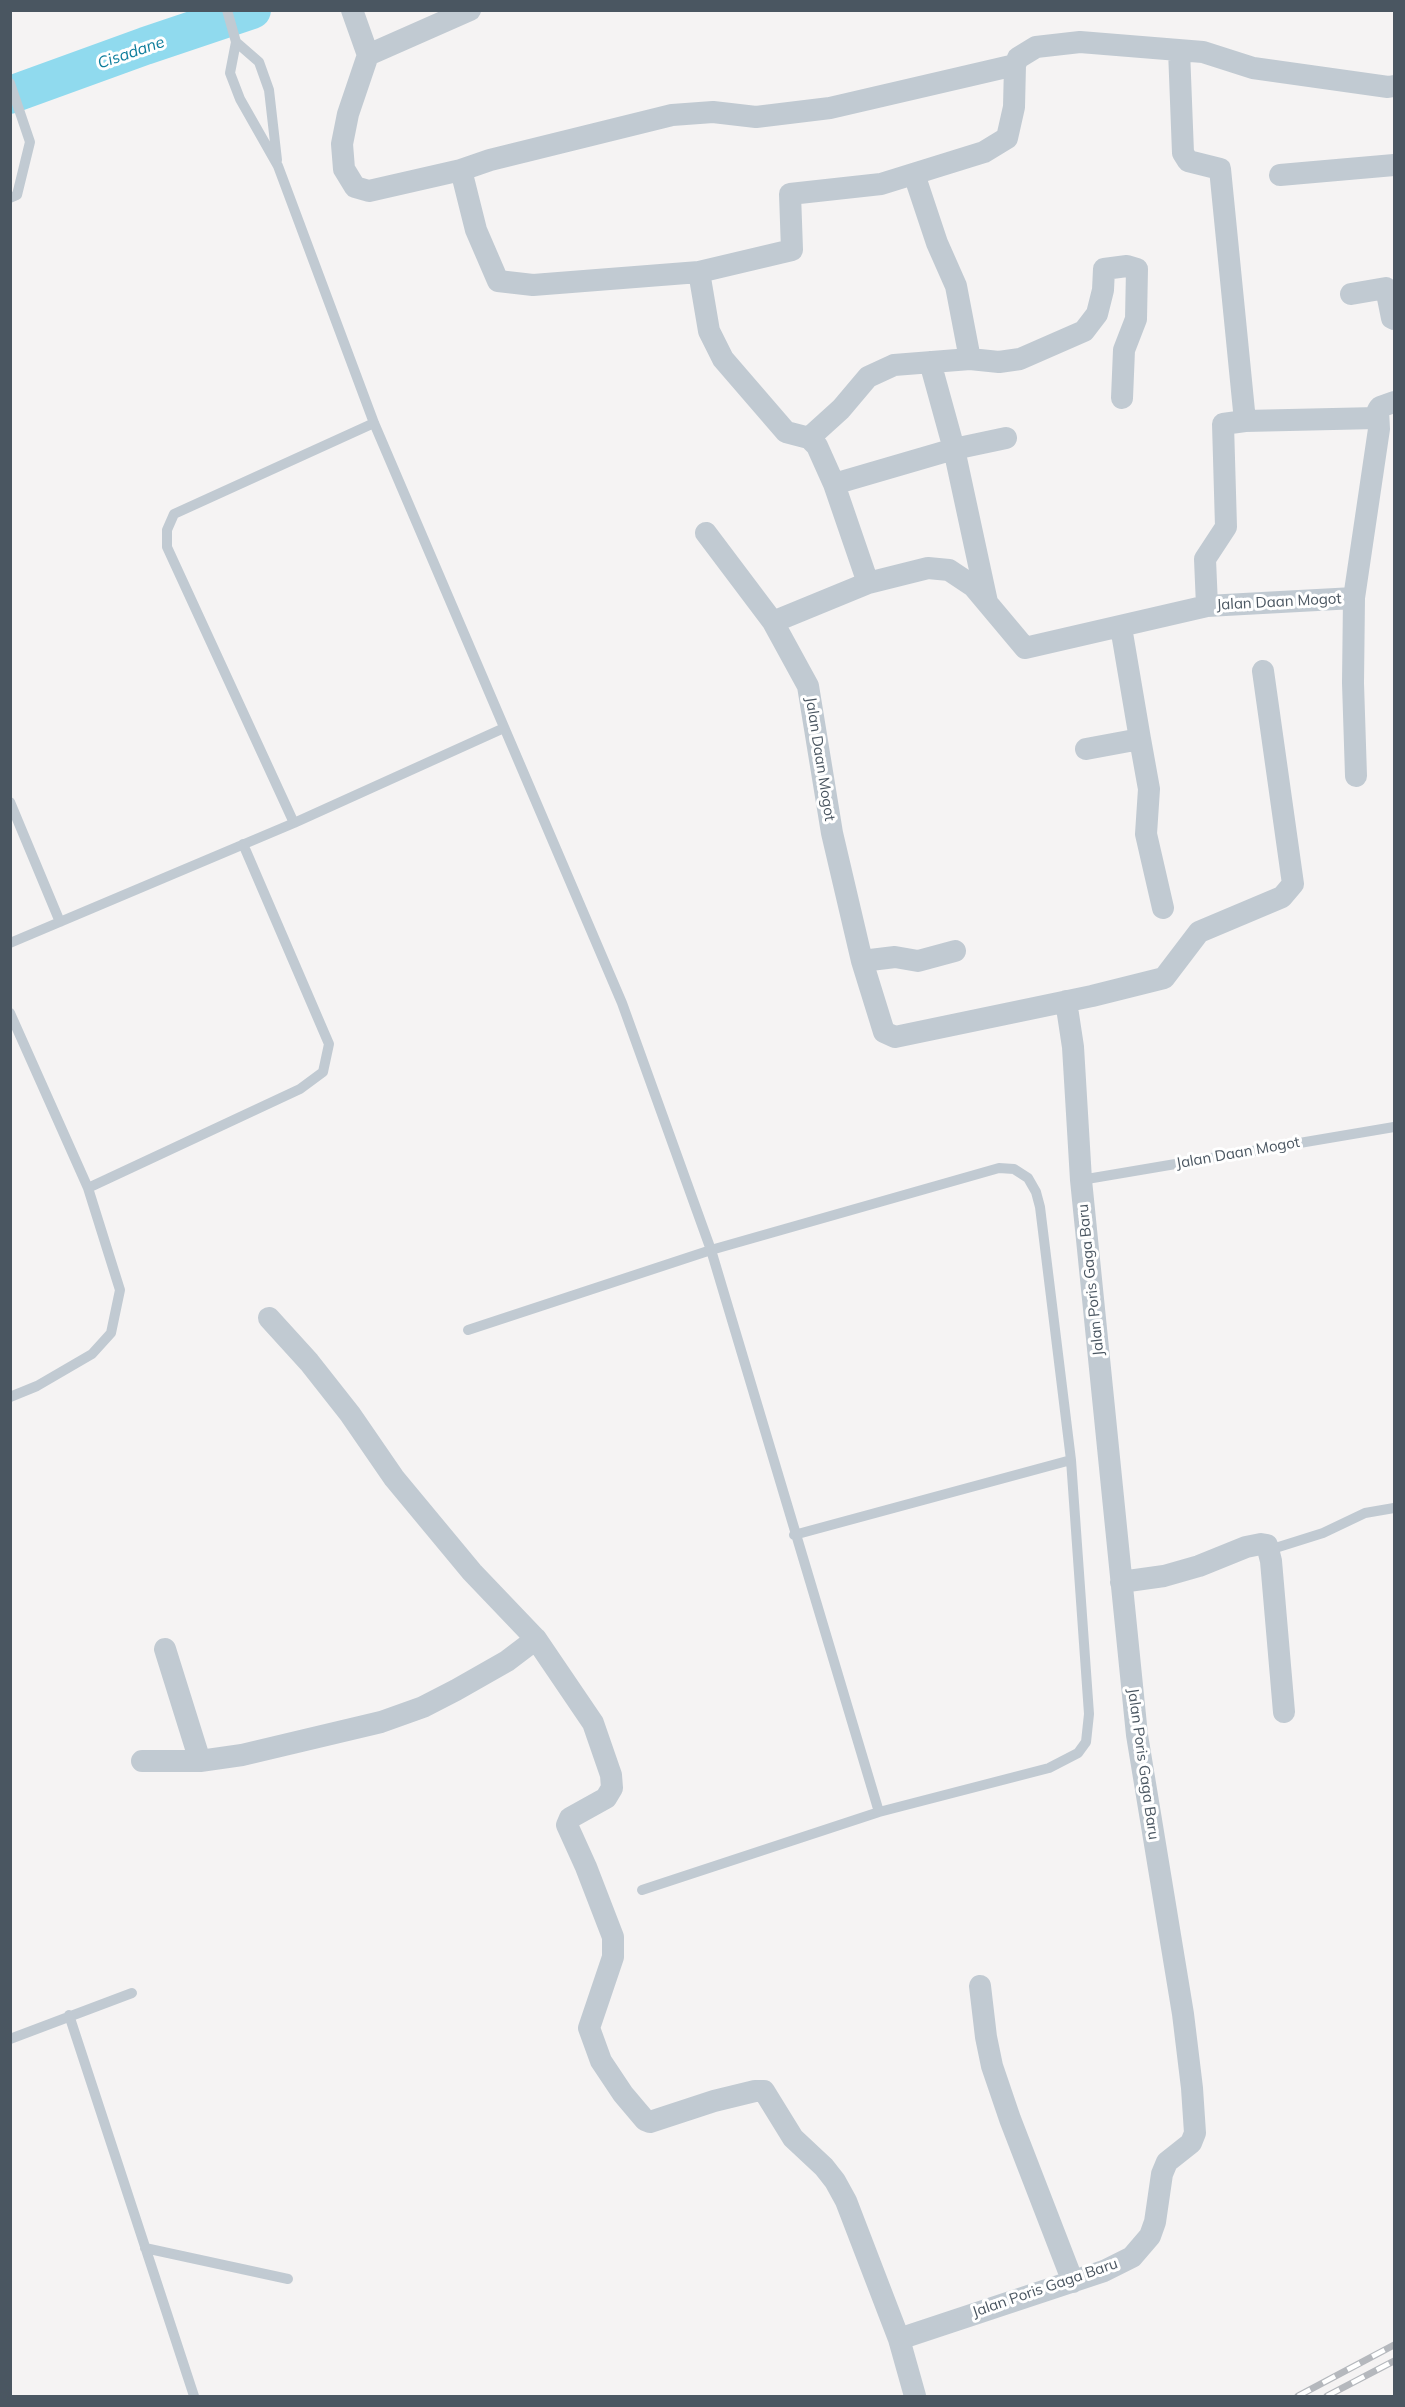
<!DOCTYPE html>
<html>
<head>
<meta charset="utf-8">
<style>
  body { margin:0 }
  #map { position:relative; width:1405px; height:2407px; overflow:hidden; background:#f5f3f3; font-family:Mulish,sans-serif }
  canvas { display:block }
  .frame { position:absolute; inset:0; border:12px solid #4a5661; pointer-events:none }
</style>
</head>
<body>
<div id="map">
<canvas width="1405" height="2407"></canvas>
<div class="frame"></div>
</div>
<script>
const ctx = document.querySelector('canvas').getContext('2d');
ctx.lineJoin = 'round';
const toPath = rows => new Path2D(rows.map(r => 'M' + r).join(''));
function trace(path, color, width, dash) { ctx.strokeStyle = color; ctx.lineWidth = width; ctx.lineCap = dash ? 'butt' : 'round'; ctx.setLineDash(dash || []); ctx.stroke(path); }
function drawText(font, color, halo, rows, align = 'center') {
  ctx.font = font + ' Mulish,sans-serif'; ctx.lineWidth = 6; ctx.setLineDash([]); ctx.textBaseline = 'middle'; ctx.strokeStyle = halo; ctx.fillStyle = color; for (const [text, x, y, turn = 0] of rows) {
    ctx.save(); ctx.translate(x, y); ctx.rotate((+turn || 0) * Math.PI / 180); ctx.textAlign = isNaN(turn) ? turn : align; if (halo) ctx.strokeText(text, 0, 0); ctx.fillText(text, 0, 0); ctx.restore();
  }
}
trace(toPath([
  [10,95,145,46,252,10]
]), '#90daee', 38);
trace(toPath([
  [227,10,236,42,230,73,240,99,278,166,374,423,622,1003,711,1250,879,1812],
  [236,42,259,62,269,90,277,160],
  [10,83,30,142,17,195,10,198],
  [10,802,60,922],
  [294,823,167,547,167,530,174,514,374,423],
  [10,943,294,823,504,728],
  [10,1013,88,1188,120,1290,111,1333,92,1354,37,1386,10,1397],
  [1081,1180,1394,1127],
  [88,1188,300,1089,323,1072,329,1044,243,844],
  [468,1330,711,1250,999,1168,1014,1169,1028,1178,1036,1192,1040,1207,1071,1460,1089,1714,1086,1742,1078,1753,1049,1768,879,1812,642,1890],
  [794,1535,1071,1460],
  [1269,1550,1323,1533,1365,1513,1394,1508],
  [69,2015,194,2396],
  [10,2039,132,1993],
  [145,2248,288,2279]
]), '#c1cad2', 10);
trace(toPath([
  [352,10,368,55,348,114,342,144,344,169,355,187,369,191,461,170,476,230,498,281,533,285,699,272,709,331,723,359,786,432,809,438,817,446,834,484,868,583],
  [1179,50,1183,153,1188,161,1220,169,1245,421],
  [368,55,470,10],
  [461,170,490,160,672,115,713,112,756,117,830,108,1015,65],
  [914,174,937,243,956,286,970,359],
  [1280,175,1394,165],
  [699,272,792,250,790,194,881,184,984,152,1007,138,1014,107,1015,65,1018,58,1036,47,1080,42,1203,52,1253,68,1388,87,1394,86],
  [1351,294,1386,288,1392,318,1394,319],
  [930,362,954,449,987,602],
  [809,438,841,409,868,377,894,365,970,359,999,362,1020,359,1084,331,1097,314,1103,290,1104,269,1127,266,1137,269,1136,319,1124,350,1122,398],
  [834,484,954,449,1006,438],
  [706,533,773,622,808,686,832,833,862,961,884,1032,895,1037,1092,996,1164,978,1199,932,1282,897,1293,884,1263,671],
  [1207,606,1205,559,1226,527,1223,424,1245,421,1377,418],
  [773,622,868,583,928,568,949,570,973,586,1025,648,1207,606,1354,598],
  [1140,739,1149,789,1146,834,1163,908],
  [1086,749,1140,739,1121,627],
  [1356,776,1353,683,1354,598,1379,429,1378,410,1380,407,1394,402],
  [862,961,895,957,918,961,955,951],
  [269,1318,309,1362,350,1414,394,1478,472,1572,536,1639],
  [1121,1582,1164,1576,1199,1566,1246,1547,1261,1544,1267,1545,1271,1561,1284,1712],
  [165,1649,200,1761],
  [142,1761,200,1761,242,1755,381,1722,423,1707,456,1690,507,1661,536,1639,593,1723,611,1775,612,1788,606,1798,570,1818,567,1825,586,1867,613,1937,613,1957,589,2028,601,2061,623,2094,645,2120,650,2122,714,2101,755,2091,764,2091,793,2138,824,2167,835,2181,846,2201,899,2339,915,2396],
  [980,1986,986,2037,992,2066,1010,2119,1073,2282],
  [899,2339,1104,2271,1132,2257,1150,2236,1155,2222,1162,2174,1167,2162,1191,2143,1195,2133,1192,2088,1183,2014,1137,1735,1081,1180,1073,1047,1066,1001]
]), '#c1cad2', 22);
const rail = toPath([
  [1298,2396,1394,2345],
  [1327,2396,1394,2361]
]);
trace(rail, '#b5b8bd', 7);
trace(rail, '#fff', 4.5, [14]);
drawText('15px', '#4a5661', '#fff', [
  ["Jalan Daan Mogot",1279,602,-3],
  ["Jalan Daan Mogot",820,759,81],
  ["Jalan Daan Mogot",1238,1153,-10],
  ["Jalan Poris Gaga Baru",1091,1280,-96],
  ["Jalan Poris Gaga Baru",1143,1764,82],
  ["Jalan Poris Gaga Baru",1045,2288,-19]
]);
drawText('italic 16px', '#0c7c9b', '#fff', [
  ["Cisadane",131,53,-19]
]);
</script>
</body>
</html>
